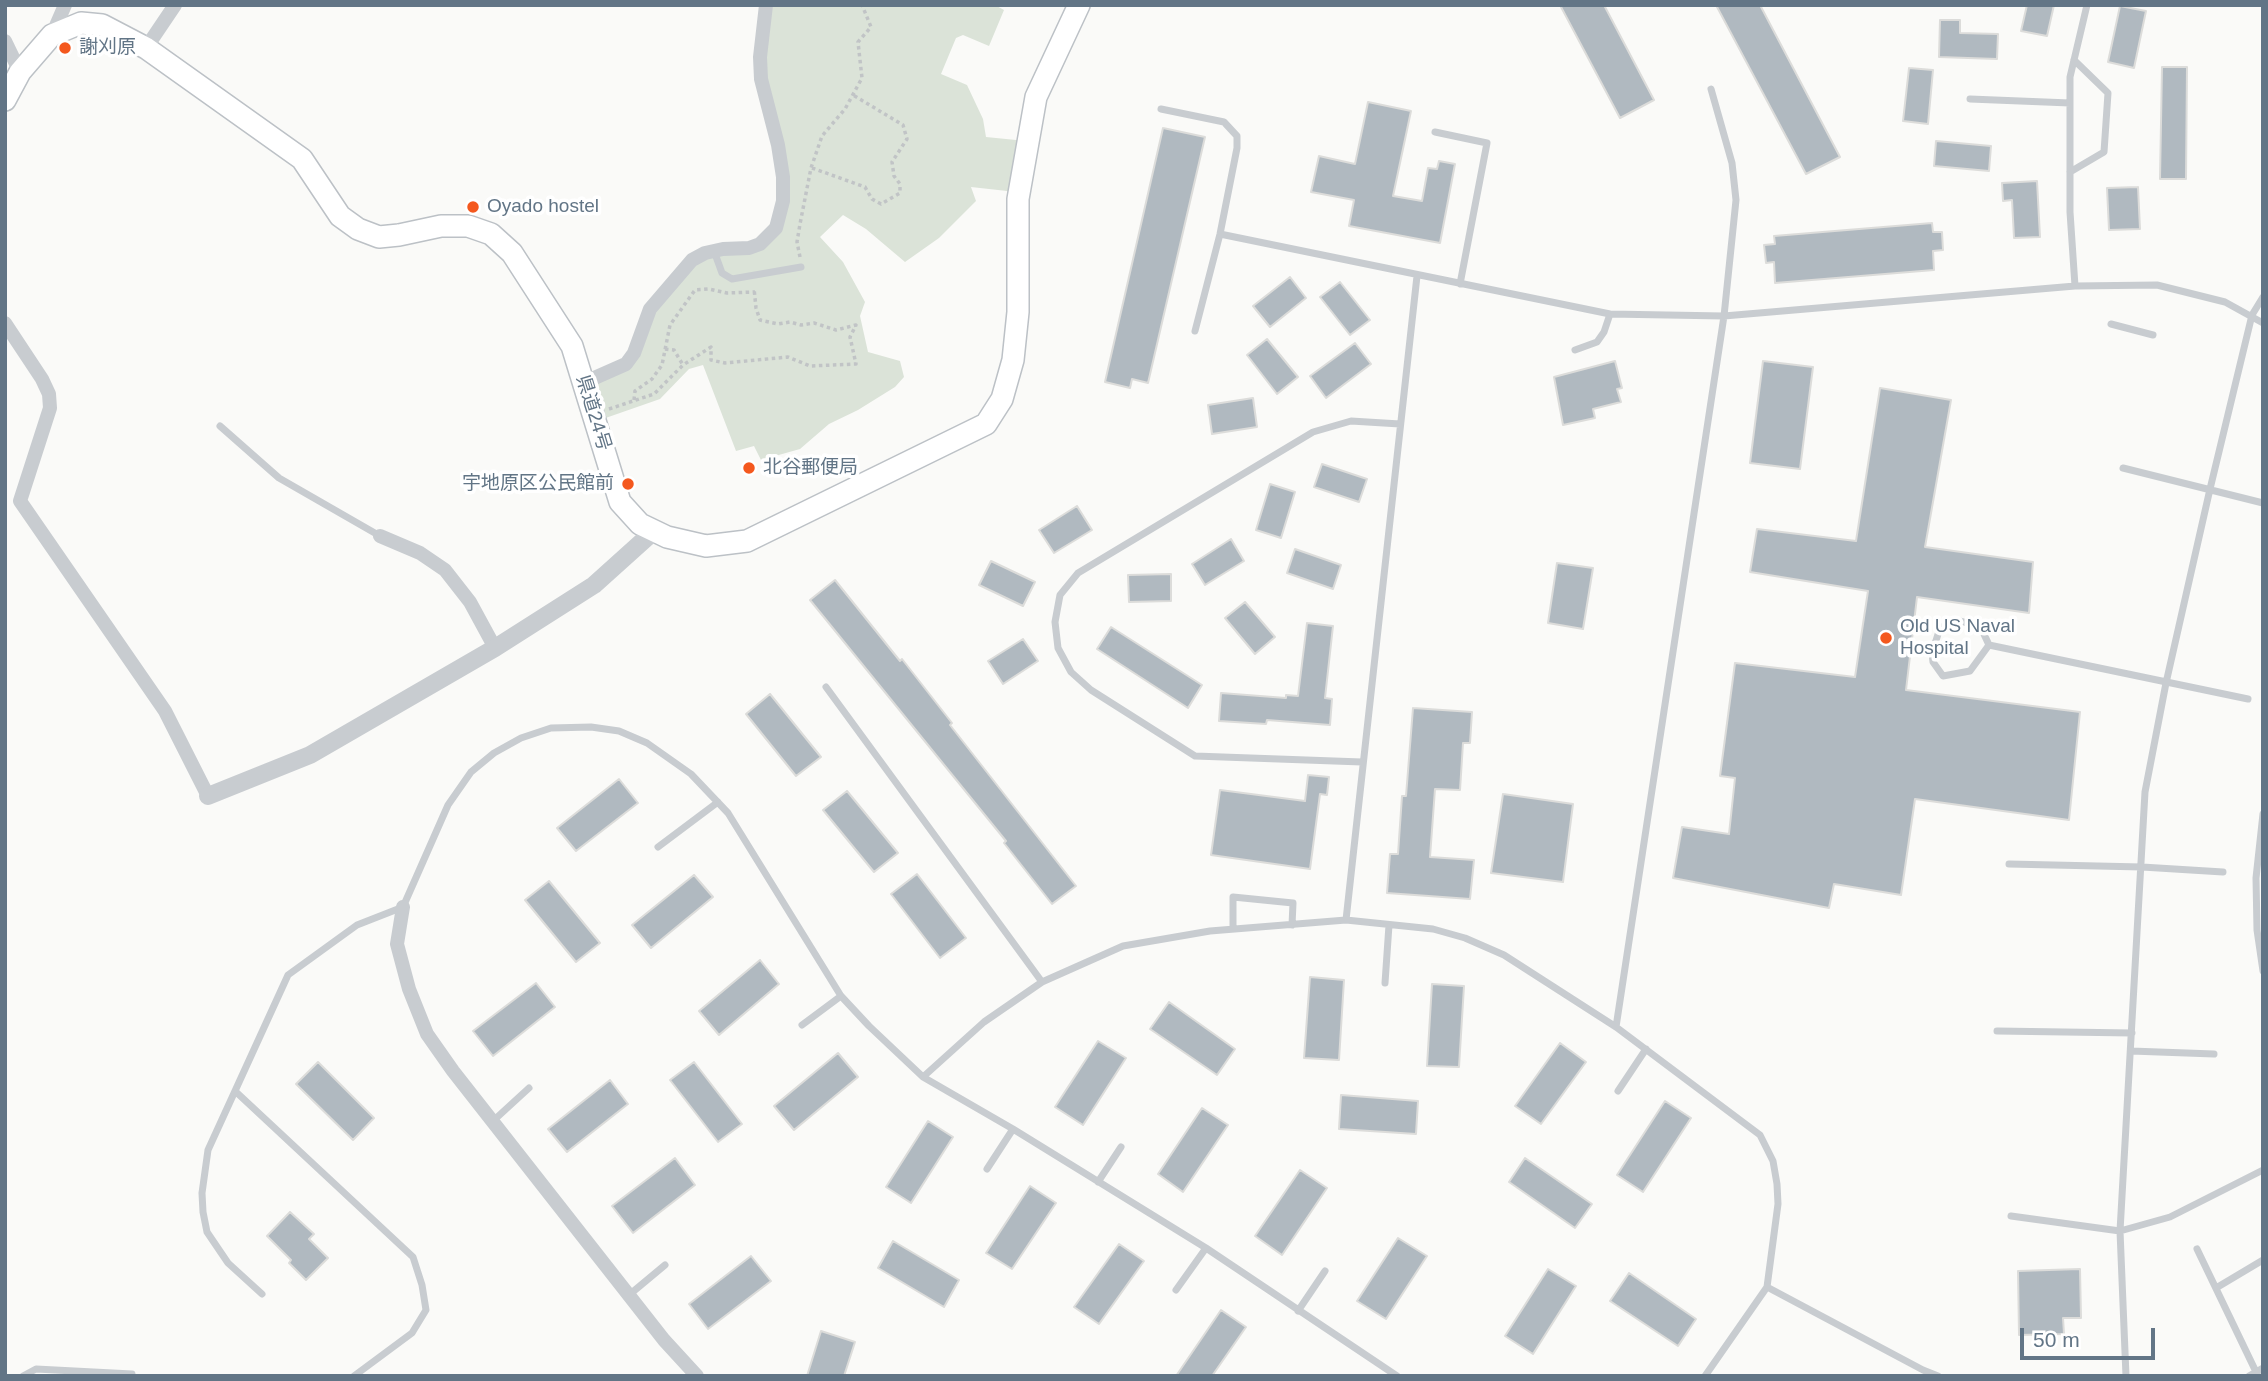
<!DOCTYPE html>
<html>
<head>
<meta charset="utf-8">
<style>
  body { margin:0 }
  #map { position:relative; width:2268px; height:1381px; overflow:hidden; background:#fafaf8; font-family:Helvetica,sans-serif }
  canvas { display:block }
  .frame { position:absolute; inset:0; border:7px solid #627586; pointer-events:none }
  .scale { position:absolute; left:2020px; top:1328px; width:135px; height:32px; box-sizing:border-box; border:4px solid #627586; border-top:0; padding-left:9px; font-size:21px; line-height:24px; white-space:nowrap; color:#627586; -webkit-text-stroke:5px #fff; paint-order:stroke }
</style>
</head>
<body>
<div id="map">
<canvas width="2268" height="1381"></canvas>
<div class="frame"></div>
<div class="scale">50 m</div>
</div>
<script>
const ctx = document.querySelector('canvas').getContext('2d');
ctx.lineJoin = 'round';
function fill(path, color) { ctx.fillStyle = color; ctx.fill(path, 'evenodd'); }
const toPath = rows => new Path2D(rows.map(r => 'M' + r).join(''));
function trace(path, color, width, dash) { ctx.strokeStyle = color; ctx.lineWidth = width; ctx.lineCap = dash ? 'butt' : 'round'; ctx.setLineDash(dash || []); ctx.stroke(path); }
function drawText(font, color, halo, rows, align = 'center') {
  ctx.font = font + ' Helvetica,"Noto Sans JP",sans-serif'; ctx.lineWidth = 7; ctx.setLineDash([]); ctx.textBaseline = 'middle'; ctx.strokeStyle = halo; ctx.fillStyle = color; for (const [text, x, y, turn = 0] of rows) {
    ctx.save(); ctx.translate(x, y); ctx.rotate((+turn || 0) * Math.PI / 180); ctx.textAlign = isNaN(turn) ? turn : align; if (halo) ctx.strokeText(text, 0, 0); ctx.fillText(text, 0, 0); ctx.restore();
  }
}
fill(toPath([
  [769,5,995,5,1004,10,989,46,963,35,956,38,941,74,967,85,983,119,986,137,1026,141,1016,192,971,187,976,201,939,238,905,262,866,229,843,215,820,237,843,262,865,302,860,316,868,352,900,361,904,377,895,387,858,410,829,424,800,449,761,460,754,446,736,451,703,365,689,369,660,399,597,421,584,382,621,367,651,309,696,259,757,244,783,204,762,81]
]), '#dbe3d8');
const building = toPath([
  [1560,5,1604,5,1654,100,1620,118,1560,5],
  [1716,5,1760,5,1840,157,1806,174,1716,5],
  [2027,5,2054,5,2047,36,2021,31,2027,5],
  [2120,6,2146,11,2134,68,2108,62,2120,6],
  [1940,20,1960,20,1960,33,1998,34,1997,59,1939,57,1940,20],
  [2162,67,2187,67,2186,179,2160,179,2162,67],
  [1909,68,1933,70,1928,124,1903,121,1909,68],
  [1368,102,1411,111,1393,196,1422,201,1428,168,1437,169,1439,161,1455,164,1440,243,1349,226,1354,200,1311,192,1319,156,1355,164,1368,102],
  [1163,128,1205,137,1148,383,1132,379,1130,388,1105,382,1163,128],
  [1936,141,1991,146,1989,171,1934,166,1936,141],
  [2037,181,2040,237,2014,238,2012,200,2003,201,2002,183,2037,181],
  [2138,187,2140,229,2109,230,2107,188,2138,187],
  [1932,223,1933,232,1942,232,1943,250,1933,251,1934,270,1775,283,1774,262,1766,263,1764,245,1775,244,1774,236,1932,223],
  [1290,277,1306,298,1270,327,1253,306,1290,277],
  [1340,282,1370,320,1350,335,1320,297,1340,282],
  [1267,339,1298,377,1277,394,1247,355,1267,339],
  [1355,343,1371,364,1326,398,1310,376,1355,343],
  [1615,361,1622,388,1617,389,1621,402,1593,409,1595,418,1563,425,1554,377,1615,361],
  [1763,361,1813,367,1800,469,1750,463,1763,361],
  [1880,388,1951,400,1925,547,2033,562,2029,613,1917,597,1906,690,2080,712,2069,820,1915,799,1901,895,1834,884,1829,908,1673,878,1682,827,1729,834,1735,778,1720,776,1735,663,1855,677,1868,591,1750,572,1757,529,1856,541,1880,388],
  [1253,398,1257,427,1212,434,1208,405,1253,398],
  [1322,464,1367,479,1359,502,1314,487,1322,464],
  [1270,484,1295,492,1281,538,1256,530,1270,484],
  [1077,506,1092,530,1054,553,1039,530,1077,506],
  [1231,539,1244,561,1205,585,1192,564,1231,539],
  [1295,549,1341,565,1333,589,1287,573,1295,549],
  [991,561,1035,582,1023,606,979,585,991,561],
  [1557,563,1593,568,1583,629,1548,623,1557,563],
  [1171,574,1171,601,1129,602,1128,575,1171,574],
  [835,580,900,661,902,659,952,723,950,725,1076,886,1052,904,1004,843,1006,841,810,600,835,580],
  [1245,602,1275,637,1255,654,1225,618,1245,602],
  [1307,623,1333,626,1325,698,1332,699,1330,725,1267,720,1266,724,1219,721,1221,693,1286,698,1286,695,1298,696,1307,623],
  [1111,627,1202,685,1188,708,1097,649,1111,627],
  [1023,639,1038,661,1003,684,988,661,1023,639],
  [770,694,821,757,796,776,746,714,770,694],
  [1413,708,1472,712,1470,743,1463,743,1460,790,1435,789,1430,857,1474,860,1470,899,1387,893,1390,854,1398,854,1402,796,1406,796,1413,708],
  [1308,775,1329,777,1327,795,1320,794,1310,869,1211,855,1220,790,1305,801,1308,775],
  [619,779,638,803,576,851,557,828,619,779],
  [847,791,898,853,874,872,823,810,847,791],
  [1503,794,1573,804,1563,882,1491,873,1503,794],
  [917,874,966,938,940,958,891,894,917,874],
  [694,875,713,897,651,948,632,925,694,875],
  [549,881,600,943,576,962,525,900,549,881],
  [760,960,779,984,719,1035,699,1011,760,960],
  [1310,977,1344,980,1339,1060,1304,1058,1310,977],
  [536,983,555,1007,493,1056,473,1031,536,983],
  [1432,984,1464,986,1459,1067,1427,1066,1432,984],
  [1169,1002,1235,1049,1217,1075,1150,1029,1169,1002],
  [1098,1041,1126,1058,1083,1125,1055,1107,1098,1041],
  [1560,1043,1586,1062,1541,1124,1515,1106,1560,1043],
  [838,1053,858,1077,794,1130,774,1106,838,1053],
  [318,1062,374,1118,353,1140,296,1084,318,1062],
  [694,1062,742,1124,718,1142,670,1080,694,1062],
  [610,1080,628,1104,567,1152,548,1129,610,1080],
  [1341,1095,1418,1101,1416,1134,1339,1129,1341,1095],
  [1665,1101,1691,1118,1643,1192,1617,1175,1665,1101],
  [1202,1108,1228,1125,1183,1192,1158,1174,1202,1108],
  [928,1121,953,1137,911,1203,886,1187,928,1121],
  [675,1158,695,1185,633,1233,612,1206,675,1158],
  [1525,1158,1592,1204,1575,1228,1509,1182,1525,1158],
  [1300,1170,1327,1188,1282,1255,1255,1236,1300,1170],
  [1030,1186,1056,1203,1012,1269,986,1253,1030,1186],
  [290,1212,314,1234,309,1239,328,1258,306,1280,289,1263,291,1260,267,1236,290,1212],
  [1398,1238,1427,1256,1386,1319,1357,1301,1398,1238],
  [893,1241,959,1280,944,1307,878,1268,893,1241],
  [1119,1244,1144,1261,1099,1324,1074,1307,1119,1244],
  [751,1256,771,1281,708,1329,689,1304,751,1256],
  [1548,1269,1576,1286,1533,1354,1505,1336,1548,1269],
  [2080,1269,2081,1318,2063,1318,2064,1334,2019,1335,2018,1271,2080,1269],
  [1629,1273,1696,1319,1678,1346,1610,1301,1629,1273],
  [1221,1310,1246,1327,1212,1376,1176,1376,1221,1310],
  [821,1331,855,1342,844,1376,807,1376,821,1331]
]);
fill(building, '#b0b9c0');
trace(building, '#dcdcda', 2);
const secondary = toPath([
  [5,100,20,72,52,35,81,23,102,25,146,48,302,159,340,216,358,229,379,237,399,235,441,226,468,226,491,234,512,253,572,346,620,502,640,524,667,537,706,546,747,541,986,424,1002,399,1013,360,1018,312,1018,199,1036,97,1079,5]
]);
trace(secondary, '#bcc1c6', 24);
trace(toPath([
  [812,168,865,187,872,199,881,204,900,193,900,184,894,176,892,162,907,139,903,125,853,95],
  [800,257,797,242,800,224,811,168,822,136,845,109,862,78,858,42,871,27,862,5],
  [665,349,674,350,683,365],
  [634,400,635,391,652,379,662,365,670,325,695,290,709,289,727,293,755,292],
  [609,409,654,394,683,365,711,347,711,360,725,363,788,357,810,366,856,364,850,337,856,325,836,330,814,323,801,325,790,322,778,324,760,320,756,308,754,288]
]), '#c1c4c6', 3.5, [3.5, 3.5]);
trace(toPath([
  [1970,99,2070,103],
  [1161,109,1224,122,1237,136,1237,148,1220,234,1195,331],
  [1435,132,1487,143,1460,284],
  [2070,172,2104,152,2108,93,2074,60],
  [1220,234,1610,314,1724,316,2075,286,2157,285,2225,302,2263,323],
  [714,251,722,273,732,279,801,267],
  [2075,286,2070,212,2070,77,2087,5],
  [2111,324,2153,335],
  [1575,350,1597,342,1604,332,1610,314],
  [220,426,279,478,380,536],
  [2123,468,2263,503],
  [1989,645,1983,632,1972,624,1955,620,1940,628,1932,653,1933,662,1943,676,1970,671,1989,645,2248,699],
  [826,687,1042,982],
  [1362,762,1195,756,1091,690,1071,672,1058,648,1055,622,1060,595,1078,573,1313,432,1351,421,1400,424],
  [2263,814,2256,878,2257,930,2263,971],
  [658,847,718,802],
  [2009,864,2142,867,2223,872],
  [1346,920,1417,276],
  [1233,929,1233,897,1293,903,1292,925],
  [1385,983,1389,925],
  [802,1025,841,996],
  [1616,1027,1724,316,1736,200,1732,163,1711,89],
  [1997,1031,2132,1033],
  [2131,1051,2214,1054],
  [923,1077,984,1022,1042,982,1123,946,1210,931,1346,920,1433,929,1465,938,1504,955,1616,1027,1760,1135,1773,1161,1777,1184,1778,1204,1767,1287,1705,1376],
  [235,1091,208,1150,202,1193,203,1212,207,1232,228,1263,262,1294],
  [1618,1091,1646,1049],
  [493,1121,529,1088],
  [987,1169,1013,1129],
  [1098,1182,1121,1147],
  [2011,1216,2120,1231,2170,1217,2263,1170],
  [2197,1249,2258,1376],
  [1767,1287,1923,1370,1938,1376],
  [2216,1288,2263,1260],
  [1176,1290,1206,1248],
  [629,1295,665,1265],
  [1298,1311,1325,1271],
  [23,1376,36,1369,132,1374],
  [354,1376,412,1333,426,1310,422,1285,413,1257,235,1091,288,975,357,925,403,907,448,805,471,772,494,753,521,738,551,728,591,727,619,731,647,743,691,774,728,813,841,996,869,1026,923,1077,1013,1129,1206,1248,1397,1376],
  [2126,1376,2120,1231,2145,792,2166,683,2210,489,2252,315,2263,297],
  [2249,1376,2263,1368]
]), '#c8ccd0', 7);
trace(toPath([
  [52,35,65,5],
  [5,41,20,72],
  [146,48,175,5],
  [5,323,42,379,49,394,50,408,20,501,165,711,208,796],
  [583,383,626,364,634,353,650,309,692,260,705,253,723,249,749,248,760,244,776,228,783,201,783,177,778,145,761,79,760,57,766,5],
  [380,536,420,553,445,570,470,602,495,648],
  [403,907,397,944,409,989,427,1034,453,1071,664,1340,697,1376]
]), '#c8ccd0', 14);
trace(toPath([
  [208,796,310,755,495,648,594,585,654,531]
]), '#c8ccd0', 18);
trace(secondary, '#fff', 21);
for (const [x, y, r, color] of [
  [65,48,7,"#f4581e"],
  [473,207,7,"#f4581e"],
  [749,468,7,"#f4581e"],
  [628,484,7,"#f4581e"],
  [1886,638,7,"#f4581e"]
]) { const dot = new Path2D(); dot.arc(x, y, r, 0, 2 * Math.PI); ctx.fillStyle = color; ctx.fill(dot); trace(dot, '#fff', 2.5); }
drawText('19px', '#627586', '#fff', [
  ["謝刈原",79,48],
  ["Oyado hostel",487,207],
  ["北谷郵便局",763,468],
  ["宇地原区公民館前",614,484,"right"],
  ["Old US Naval",1900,627],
  ["Hospital",1900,649]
], 'left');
drawText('19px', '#627586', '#fff', [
  ["県道24号",593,413,73]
]);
</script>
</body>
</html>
